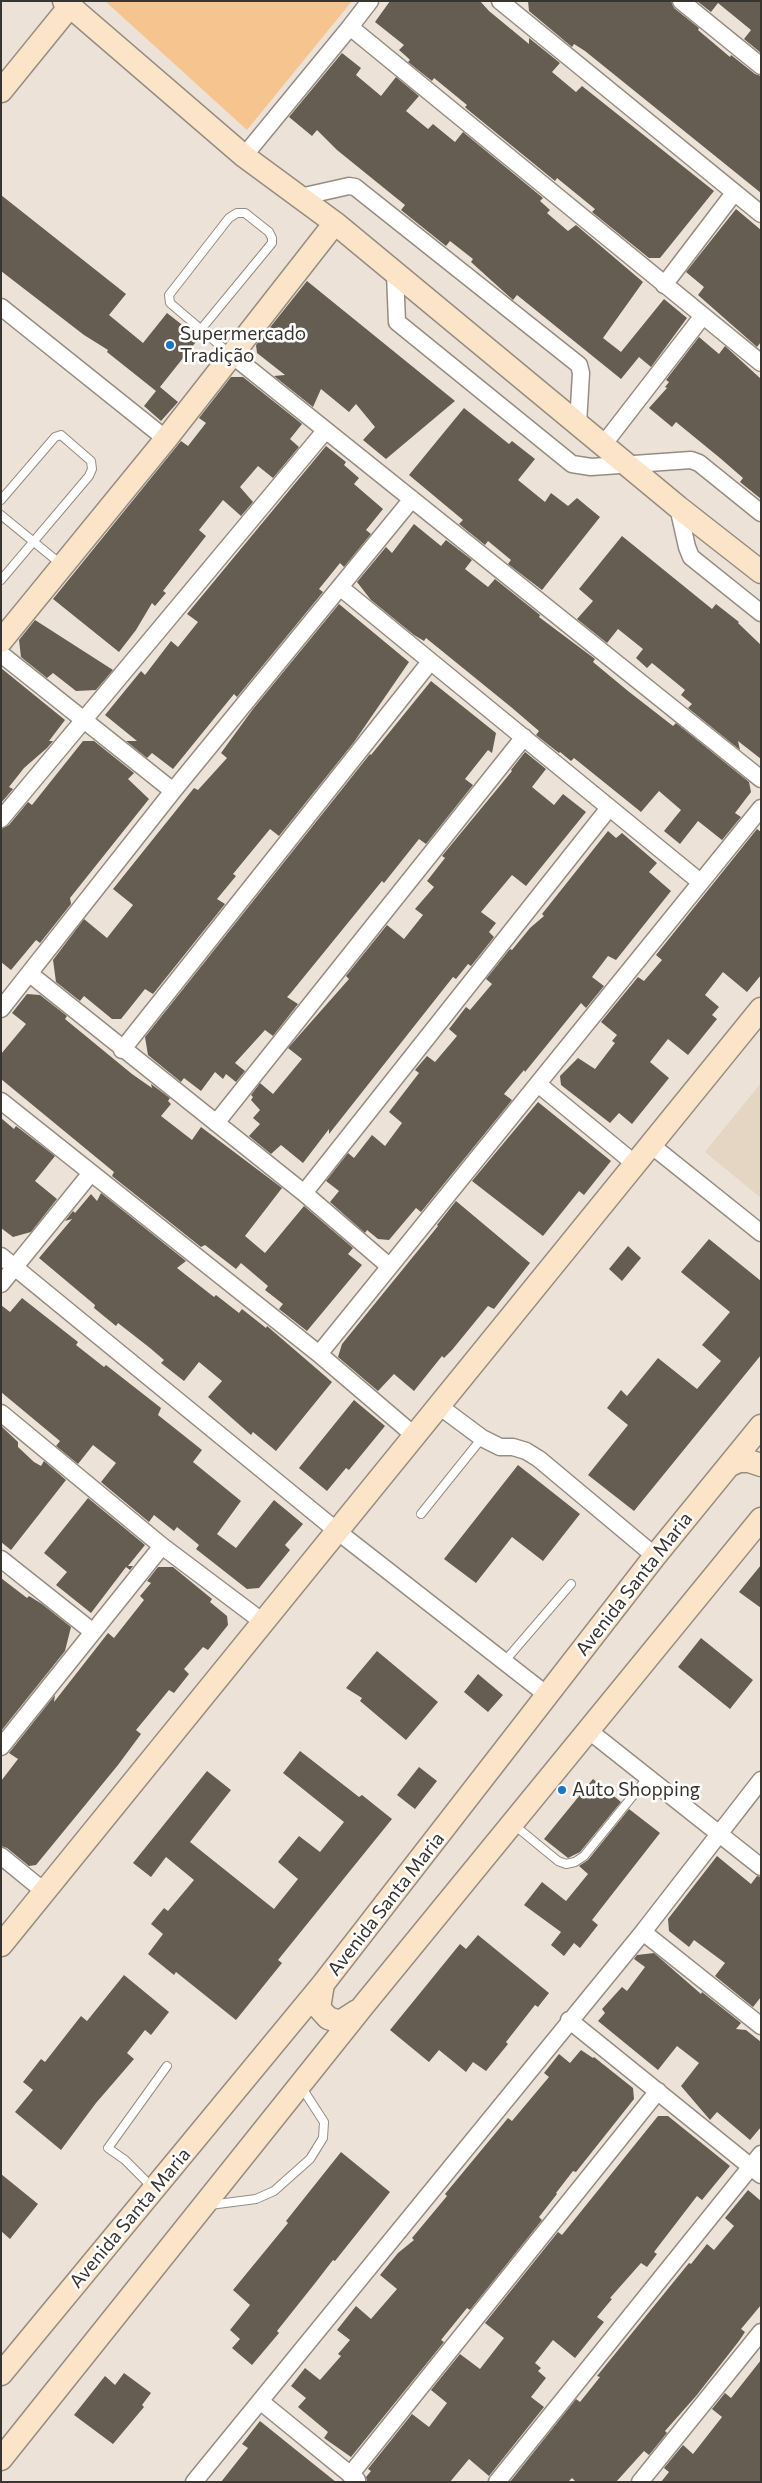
<!DOCTYPE html>
<html>
<head>
<meta charset="utf-8">
<style>
  body { margin:0 }
  #map { position:relative; width:762px; height:2483px; overflow:hidden; background:#ede2d7; font-family:Commissioner,sans-serif }
  canvas { display:block }
  .frame { position:absolute; inset:0; border:2px solid #38342f; pointer-events:none }
</style>
</head>
<body>
<div id="map">
<canvas width="762" height="2483"></canvas>
<div class="frame"></div>
</div>
<script>
const ctx = document.querySelector('canvas').getContext('2d');
ctx.lineJoin = 'round';
function fill(path, color) { ctx.fillStyle = color; ctx.fill(path, 'evenodd'); }
const toPath = rows => new Path2D(rows.map(r => 'M' + r).join(''));
function trace(path, color, width, dash) { ctx.strokeStyle = color; ctx.lineWidth = width; ctx.lineCap = dash ? 'butt' : 'round'; ctx.setLineDash(dash || []); ctx.stroke(path); }
function drawText(font, color, halo, rows, align = 'center') {
  ctx.font = font + ' Commissioner,sans-serif'; ctx.lineWidth = 5; ctx.setLineDash([]); ctx.textBaseline = 'middle'; ctx.strokeStyle = halo; ctx.fillStyle = color; for (const [text, x, y, turn = 0] of rows) {
    ctx.save(); ctx.translate(x, y); ctx.rotate((+turn || 0) * Math.PI / 180); ctx.textAlign = isNaN(turn) ? turn : align; if (halo) ctx.strokeText(text, 0, 0); ctx.fillText(text, 0, 0); ctx.restore();
  }
}
fill(toPath([
  [761,1083,761,1198,705,1152]
]), '#e5d5c3');
fill(toPath([
  [105,1,352,1,247,130]
]), '#f6c58f');
fill(toPath([
  [390,1,480,1,489,11,529,44,529,38,560,63,552,72,576,92,582,86,714,191,660,258,649,258,592,212,595,209,557,178,555,181,467,109,465,107,467,105,434,78,432,81,408,62,410,60,407,57,399,50,404,45,375,22],
  [528,1,671,1,674,8,699,28,698,30,730,57,731,55,755,74,761,76,761,193,585,51,574,44,572,47,529,11],
  [697,1,761,1,761,53,744,39,751,30,718,3,711,12],
  [342,53,361,68,356,75,381,96,396,77,419,96,406,111,428,129,433,124,455,142,463,132,543,198,540,201,550,210,547,213,568,231,576,225,643,282,603,338,621,352,664,299,687,318,651,367,639,357,621,379,517,295,513,300,471,262,473,259,450,241,446,246,401,210,405,205,337,150,317,130,312,136,289,117],
  [1,195,126,294,109,315,143,343,167,313,199,338,160,387,178,402,161,421,144,406,156,391,107,352,108,350,84,335,1,271],
  [736,209,761,230,761,342,757,347,698,295,704,287,686,272],
  [307,281,455,401,386,459,363,440,375,427,356,404,349,412,321,389,313,407,274,376,285,375,257,353,256,345],
  [699,337,719,354,725,346,761,379,761,499,740,482,743,478,720,458,676,422,672,427,649,408,667,388,665,387,669,382,666,380],
  [231,377,243,377,302,424,290,439,299,447,273,478,258,466,240,487,253,502,241,516,223,500,199,530,206,536,163,591,166,593,155,606,152,603,136,630,119,652,53,599,181,441,188,446,206,423,199,418],
  [464,408,509,444,512,441,535,459,518,480,545,502,551,493,568,506,577,498,600,517,542,590,508,564,511,560,488,541,485,545,459,524,463,520,409,475],
  [326,446,346,462,344,465,359,478,354,484,383,509,366,530,371,534,344,567,340,563,319,589,323,592,237,697,234,694,173,769,152,753,147,758,126,741,137,741,105,715,141,671,145,675,171,641,178,647,198,622,187,614],
  [414,524,441,546,446,540,472,560,465,569,488,587,495,579,540,615,539,617,595,659,593,662,628,691,673,726,676,723,749,782,751,792,735,813,741,817,722,840,698,821,680,844,664,831,681,810,659,791,641,812,574,758,571,761,560,752,559,753,536,735,539,731,511,707,426,638,424,641,414,635,371,600,357,582,386,547,392,553],
  [622,536,712,609,716,604,739,622,738,623,761,645,761,759,738,741,740,750,688,708,692,704,681,695,685,690,652,663,647,668,636,658,643,649,618,629,607,643,577,619,593,601,579,589],
  [339,604,409,662,354,742,279,836,270,829,233,874,236,876,217,899,225,904,153,994,145,989,121,1019,112,1019,84,996,80,1001,56,982,53,960,84,919,107,938,133,905,113,889,194,788,198,790,227,758,221,753,253,709],
  [35,620,113,670,96,690,76,691,53,673,47,678,21,657,19,640],
  [1,668,65,720,49,741,53,741,47,748,24,768,9,787,13,789,1,803],
  [431,681,496,733,492,753,488,750,465,779,473,785,426,844,419,839,384,883,382,881,290,994,287,997,298,1004,273,1036,265,1030,235,1063,245,1071,236,1082,226,1074,223,1079,215,1072,201,1091,184,1078,181,1082,148,1055,145,1037,370,754,371,755],
  [83,741,94,741,134,773,128,779,149,799,70,898,71,904,40,943,36,940,11,970,1,962,1,829,9,825,28,802,32,805],
  [525,752,546,769,532,787,554,805,563,794,586,812,526,886,512,875,481,912,496,923,489,932,494,937,471,966,468,964,456,979,453,977,329,1134,329,1129,303,1163,281,1145,271,1154,249,1136,260,1124,253,1118,260,1110,251,1100,253,1097,251,1095,260,1083,273,1094,302,1059,288,1048,349,979,346,976,387,925,404,939,423,915,415,909,434,887,427,881,445,858,442,856,512,771,511,770],
  [757,829,761,832,761,975,747,992,723,972,705,995,719,1007,712,1015,717,1019,688,1055,668,1039,650,1062,669,1078,632,1124,619,1113,610,1123,561,1085,560,1076,578,1058,595,1069,615,1043,612,1041,617,1035,601,1022,638,977,644,981,662,960,656,955],
  [608,831,616,838,622,833,657,863,649,872,671,891,616,960,608,956,592,977,604,986,586,1008,581,1003,525,1072,524,1070,504,1094,512,1100,421,1212,416,1208,389,1240,378,1239,367,1230,365,1233,330,1202,339,1191,326,1181,348,1153,354,1158,372,1135,385,1146,402,1123,389,1112,419,1073,415,1070,427,1056,435,1062,457,1036,449,1029,466,1007,470,1010,492,984,486,979,510,949,512,950,530,928,544,916,542,914],
  [27,994,40,995,67,1016,65,1019,132,1074,152,1088,151,1084,170,1098,168,1101,171,1104,161,1116,192,1140,201,1127,282,1188,245,1236,265,1253,304,1206,353,1248,348,1254,362,1265,307,1331,279,1309,283,1304,265,1290,268,1286,241,1263,236,1269,205,1245,201,1247,112,1176,114,1172,1,1079,1,1054,26,1024,12,1013],
  [538,1102,611,1161,584,1195,579,1191,543,1236,472,1181],
  [1,1118,14,1129,16,1126,55,1156,35,1181,57,1199,31,1232,13,1237,1,1228],
  [101,1193,186,1261,177,1268,214,1297,216,1295,239,1313,242,1309,266,1328,267,1326,332,1382,276,1451,253,1432,251,1435,208,1397,222,1381,199,1362,184,1381,161,1363,164,1360,150,1348,118,1323,116,1326,94,1308,95,1305,39,1258,72,1219,65,1221,73,1211,75,1213,91,1194,97,1201],
  [456,1201,530,1263,494,1309,488,1306,452,1350,444,1358,442,1356,414,1391,394,1374,378,1391,338,1357,342,1344,438,1226,437,1225],
  [709,1239,761,1281,761,1355,634,1511,588,1475,628,1425,607,1408,621,1390,627,1396,658,1358,697,1389,721,1361,702,1345,730,1312,681,1272],
  [628,1246,641,1258,622,1281,609,1269],
  [22,1298,78,1342,76,1345,104,1367,106,1365,161,1408,158,1415,202,1450,193,1462,241,1501,217,1534,236,1548,274,1500,303,1524,285,1545,290,1550,259,1588,247,1589,196,1549,199,1545,177,1527,174,1531,154,1515,149,1522,101,1482,116,1463,93,1445,78,1464,56,1446,60,1441,1,1392,1,1305,10,1312],
  [354,1400,385,1426,349,1470,346,1468,327,1491,299,1468],
  [1,1426,18,1442,18,1447,34,1462,41,1466,44,1461,66,1480,11,1550,1,1542],
  [518,1465,580,1514,543,1561,512,1537,476,1583,444,1559],
  [88,1498,145,1545,128,1566,133,1566,130,1570,126,1567,91,1613,56,1585,67,1572,44,1553],
  [761,1565,761,1608,739,1592],
  [158,1567,173,1567,212,1599,210,1602,227,1616,228,1625,208,1650,203,1647,184,1669,189,1674,174,1693,169,1690,136,1730,141,1734,118,1765,36,1865,29,1866,7,1848,1,1846,1,1781,18,1759,9,1753,55,1695,54,1702,108,1633,114,1638,144,1600,140,1596,151,1583,147,1581],
  [1,1578,27,1598,29,1596,42,1604,71,1627,65,1651,1,1731],
  [701,1638,753,1680,730,1709,678,1667],
  [377,1651,438,1702,406,1740,360,1701,362,1698,346,1688],
  [478,1674,503,1695,488,1712,464,1692],
  [300,1751,359,1797,362,1795,392,1819,278,1960,282,1963,236,2020,176,1972,174,1975,148,1954,163,1934,151,1924,164,1908,168,1911,194,1880,166,1857,151,1877,133,1863,207,1771,231,1790,190,1842,274,1909,298,1879,278,1862,299,1836,320,1852,344,1822,283,1773],
  [419,1767,437,1781,415,1809,397,1795],
  [593,1779,621,1802,580,1852,568,1858,544,1839],
  [629,1809,660,1833,592,1920,598,1925,580,1948,574,1943,564,1956,551,1945,561,1932,524,1905,542,1882,566,1901,588,1874,579,1866,588,1860],
  [717,1856,751,1884,757,1876,761,1877,761,1997,753,2007,715,1976,725,1963,694,1940,689,1947,669,1931,668,1919],
  [478,1935,549,1993,538,2007,535,2005,506,2042,508,2044,486,2071,473,2062,466,2072,439,2050,429,2062,390,2030,460,1944,466,1949],
  [654,1953,701,1994,702,1992,741,2023,736,2029,746,2030,761,2042,761,2127,750,2140,717,2112,710,2120,681,2086,699,2063,677,2046,658,2070,598,2021,605,2013,602,2009,622,1987,627,1991,645,1967,634,1959,637,1955],
  [124,1975,169,2012,151,2035,145,2030,127,2053,134,2059,96,2103,61,2150,15,2112,33,2090,23,2082,41,2059,45,2062,81,2016,87,2021],
  [581,2050,593,2058,594,2057,633,2088,634,2099,576,2172,573,2171,556,2193,557,2194,539,2217,542,2220,470,2310,467,2308,441,2340,444,2342,351,2457,324,2438,328,2432,298,2407,306,2398,291,2386,305,2368,320,2380,341,2356,338,2354,350,2340,337,2330,356,2306,371,2319,397,2289,380,2275,398,2253,414,2240,412,2238,447,2196,445,2194,508,2118,512,2121,549,2077,544,2073,559,2054,570,2063],
  [658,2116,668,2116,730,2166,702,2200,697,2196,654,2252,657,2254,647,2267,641,2263,610,2298,612,2299,597,2317,604,2322,575,2358,553,2340,535,2363,541,2368,538,2371,546,2378,531,2397,544,2407,489,2476,469,2459,450,2482,367,2482,366,2477,371,2471,368,2469,412,2414,429,2427,447,2403,431,2390,460,2354,480,2369,504,2338,485,2323,558,2232,562,2235],
  [341,2152,390,2192,335,2261,333,2260,316,2282,277,2331,279,2333,252,2365,232,2348,240,2339,230,2330,250,2305,233,2290,288,2223,286,2221],
  [1,2174,38,2204,10,2239,1,2231],
  [748,2190,761,2201,761,2305,741,2329,745,2332,739,2341,696,2396,665,2431,667,2433,649,2455,644,2451,616,2482,576,2482,572,2478,568,2482,510,2482,576,2399,580,2402,600,2377,597,2376,689,2263,691,2264,707,2244,714,2250,734,2226,725,2218],
  [761,2360,761,2482,661,2482,669,2472,664,2468,683,2445,693,2454,722,2417,712,2409,725,2393,731,2398],
  [124,2373,151,2393,142,2405,144,2407,113,2444,74,2415,105,2376,115,2385],
  [260,2421,296,2450,336,2482,221,2482,248,2448,242,2444]
]), '#655c52');
const lane = toPath([
  [202,328,272,243,272,238,269,232,245,213,237,213,229,218,169,295,170,303,230,354],
  [1,500,55,437,61,435,91,461,92,469,89,476,1,580],
  [1,515,62,565],
  [421,1514,482,1438],
  [504,1662,571,1584],
  [513,1824,558,1861,566,1864,575,1862,584,1856,648,1777],
  [153,2188,125,2160,108,2148,167,2066],
  [210,2205,256,2199,274,2191,310,2159,323,2138,324,2122,302,2088]
]);
const street = toPath([
  [500,1,761,214],
  [681,1,761,66],
  [350,27,370,1],
  [244,156,350,27,761,363],
  [300,197,349,186,355,187,579,365,581,373,578,424],
  [395,274,397,322,572,464,591,467,691,460,699,463,761,513],
  [664,285,734,193],
  [1,307,166,439],
  [232,355,761,779],
  [603,445,702,317],
  [678,507,687,547,691,557,761,613],
  [341,588,699,881],
  [1,654,173,791],
  [1,819,325,431],
  [30,974,304,1193,389,1266],
  [1,1009,173,791,412,499],
  [122,1050,430,662],
  [538,1084,634,1163],
  [1,1101,319,1354,415,1436],
  [216,1123,524,737],
  [651,1145,761,1233],
  [304,1193,609,808],
  [1,1256,337,1531,547,1695],
  [1,1284,91,1173],
  [319,1354,761,808],
  [439,1406,482,1438,500,1447,513,1447,526,1451,539,1459,655,1556],
  [1,1413,162,1546,263,1622],
  [1,1559,93,1632],
  [588,1730,761,1867],
  [1,1747,162,1546],
  [1,1856,45,1892],
  [643,1932,761,2026],
  [569,2020,761,2175],
  [260,2401,357,2480],
  [350,2475,658,2091],
  [194,2482,643,1932,761,1780],
  [497,2482,761,2154],
  [640,2482,761,2332]
]);
const secondary = toPath([
  [64,1,244,156,335,223,678,507,761,572],
  [1,91,70,6],
  [1,641,166,439,335,223],
  [730,1465,739,1461,749,1461,761,1465],
  [1,1945,761,1009],
  [323,1984,319,2008,328,2018,340,2022,357,2011],
  [1,2374,323,1984,655,1556,761,1426],
  [1,2459,363,2006,761,1519]
]);
trace(lane, '#968c82', 10);
trace(street, '#968c82', 19);
trace(secondary, '#968c82', 25);
trace(lane, '#fff', 8);
trace(street, '#fff', 16);
trace(secondary, '#fbe4c7', 22);
for (const [x, y, r, color] of [
  [170,345,5,"#1877c3"],
  [562,1790,5,"#1877c3"]
]) { const dot = new Path2D(); dot.arc(x, y, r, 0, 2 * Math.PI); ctx.fillStyle = color; ctx.fill(dot); trace(dot, '#fff', 2); }
drawText('19px', '#38342f', '#fff', [
  ["Supermercado",180,334],
  ["Tradição",180,356],
  ["Auto Shopping",572,1790]
], 'left');
drawText('19px', '#38342f', '#fff', [
  ["Avenida Santa Maria",634,1584,-52],
  ["Avenida Santa Maria",386,1904,-52],
  ["Avenida Santa Maria",130,2218,-50]
]);
</script>
</body>
</html>
